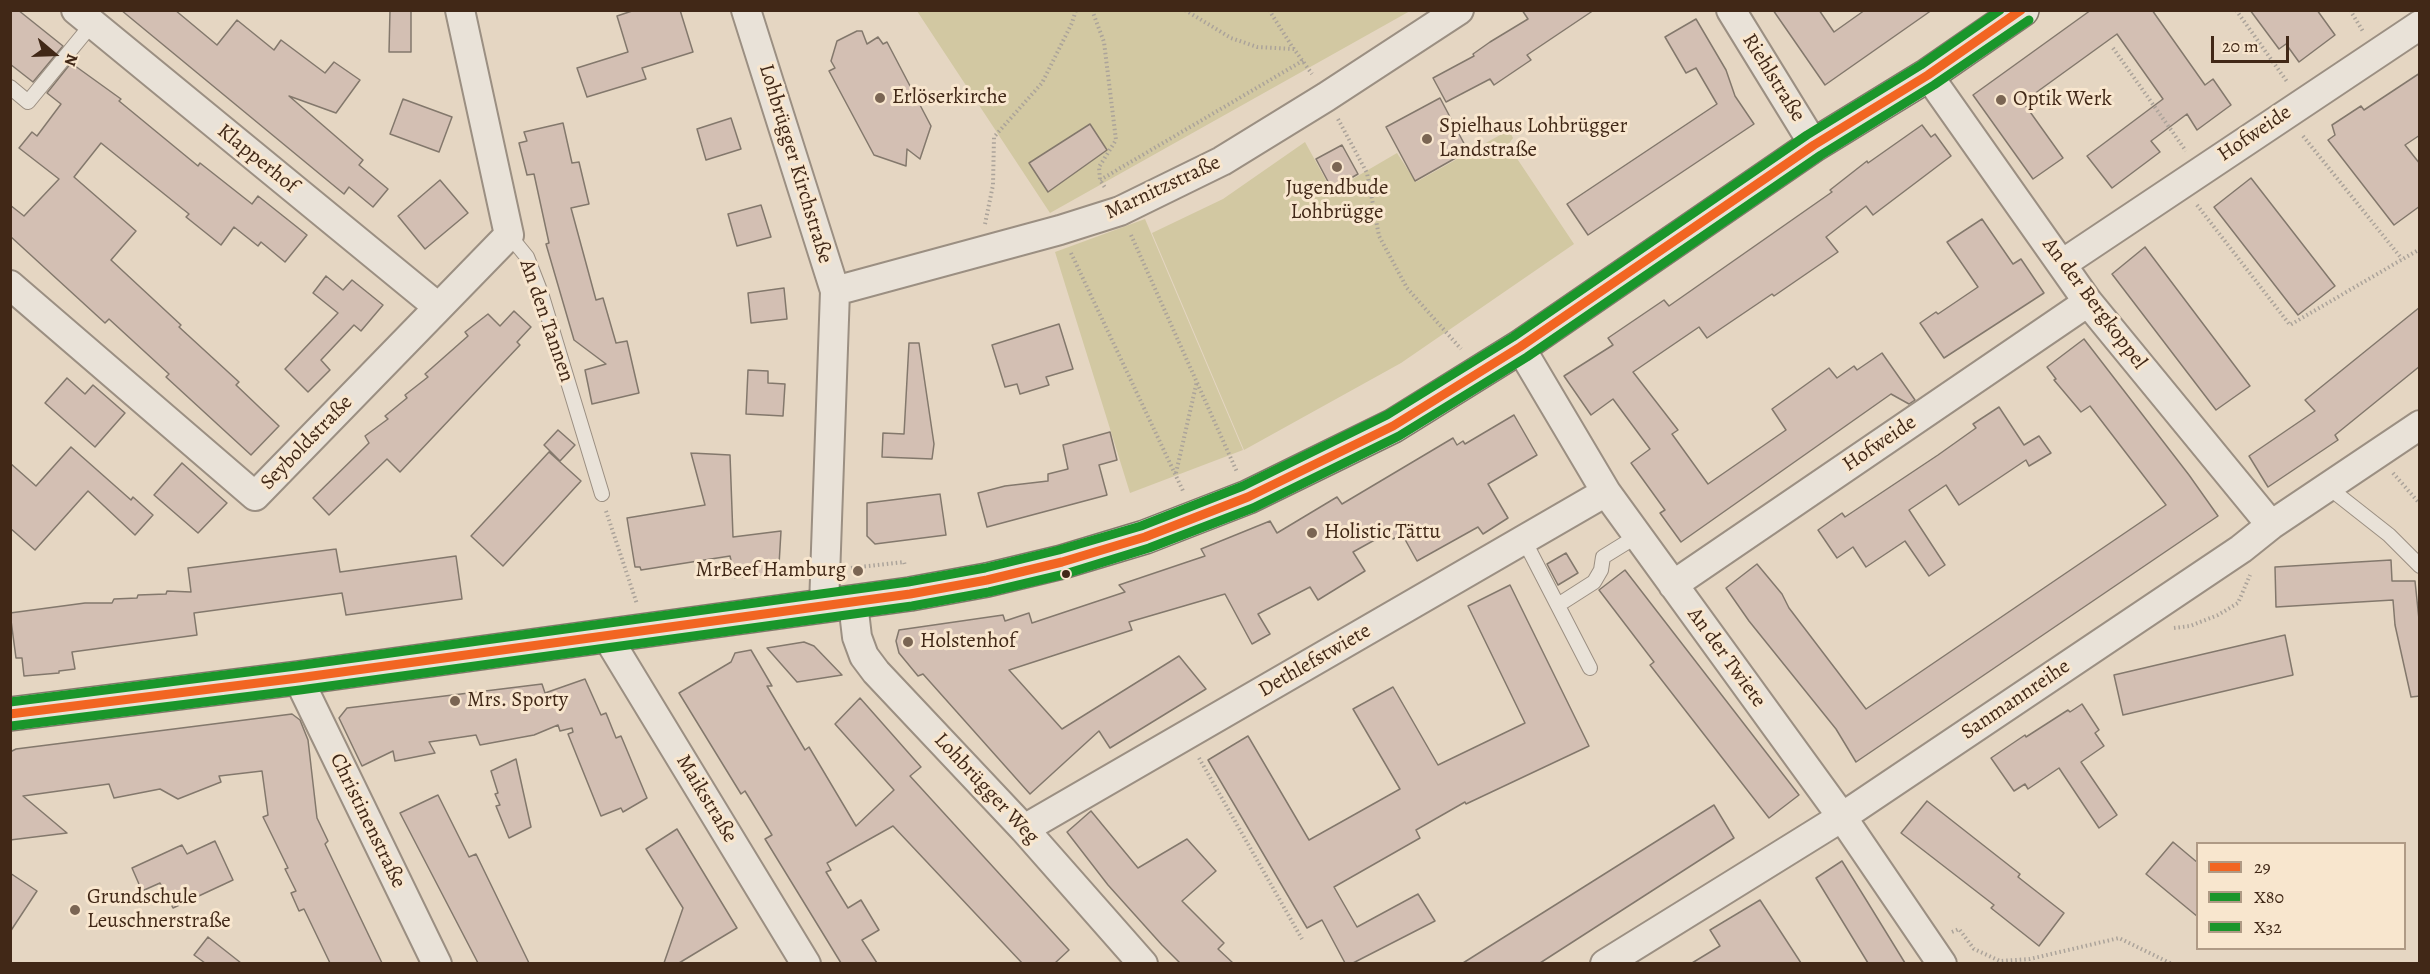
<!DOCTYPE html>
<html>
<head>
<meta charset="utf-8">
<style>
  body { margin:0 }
  #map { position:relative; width:2430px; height:974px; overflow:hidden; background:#e5d6c2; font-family:Alegreya,serif }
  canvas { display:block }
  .frame { position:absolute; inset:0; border:12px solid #412817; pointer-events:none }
  .legend { position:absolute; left:2196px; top:842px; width:210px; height:108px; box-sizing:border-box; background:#f8e6ce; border:2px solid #af9a85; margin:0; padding:8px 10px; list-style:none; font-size:18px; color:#412817 }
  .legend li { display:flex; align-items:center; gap:12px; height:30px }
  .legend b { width:30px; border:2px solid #af9a85 }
  .north { position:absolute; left:24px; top:24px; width:60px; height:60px; -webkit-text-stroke:4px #f8e6ce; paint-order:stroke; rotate:109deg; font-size:16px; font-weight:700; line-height:24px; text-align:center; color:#412817 }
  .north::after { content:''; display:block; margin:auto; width:21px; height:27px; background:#412817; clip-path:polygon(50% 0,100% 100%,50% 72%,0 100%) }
  .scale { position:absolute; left:2211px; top:36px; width:78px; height:27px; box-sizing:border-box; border:3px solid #412817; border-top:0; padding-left:8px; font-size:18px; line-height:21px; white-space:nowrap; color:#412817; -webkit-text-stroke:4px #f8e6ce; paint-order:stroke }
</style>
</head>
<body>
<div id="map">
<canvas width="2430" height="974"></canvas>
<div class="frame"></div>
<ul class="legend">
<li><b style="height:8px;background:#f26522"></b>29</li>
<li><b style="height:8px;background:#1a962b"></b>X80</li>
<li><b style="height:8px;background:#1a962b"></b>X32</li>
</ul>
<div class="north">N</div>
<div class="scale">20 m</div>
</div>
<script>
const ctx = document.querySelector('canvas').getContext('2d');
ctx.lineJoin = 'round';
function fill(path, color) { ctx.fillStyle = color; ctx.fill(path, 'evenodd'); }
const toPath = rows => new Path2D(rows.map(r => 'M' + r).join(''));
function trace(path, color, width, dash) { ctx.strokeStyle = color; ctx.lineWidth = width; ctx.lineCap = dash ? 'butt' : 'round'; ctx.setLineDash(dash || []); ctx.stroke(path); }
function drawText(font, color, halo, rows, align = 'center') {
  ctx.font = font + ' Alegreya,serif'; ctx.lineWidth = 6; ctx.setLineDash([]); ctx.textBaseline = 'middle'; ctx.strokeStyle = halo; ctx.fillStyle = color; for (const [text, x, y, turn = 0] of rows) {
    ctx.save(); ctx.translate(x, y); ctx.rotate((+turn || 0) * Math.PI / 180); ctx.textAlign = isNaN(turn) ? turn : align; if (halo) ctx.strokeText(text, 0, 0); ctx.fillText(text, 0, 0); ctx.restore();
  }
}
fill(toPath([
  [917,11,1410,11,1050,213],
  [1509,130,1513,138,1508,145,1574,244,1401,363,1244,450,1152,233,1223,199,1305,142,1332,191,1397,153,1416,182],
  [1145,219,1243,450,1130,493,1055,252]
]), '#d2c8a2');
const building = toPath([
  [10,10,18,10,63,46,33,82,10,64,10,10],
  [121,10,175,10,217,45,237,20,274,50,281,40,325,73,334,62,360,80,336,113,289,96,363,160,359,165,388,189,373,207,349,187,344,194,121,10],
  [390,10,411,10,411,52,389,52,390,10],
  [635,10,680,10,693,52,642,68,646,79,587,97,577,68,628,52,617,16,635,10],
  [1522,10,1594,10,1527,55,1531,60,1494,85,1490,79,1446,102,1433,78,1474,56,1473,54,1490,42,1528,19,1522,10],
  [1773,10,1819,10,1834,32,1865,10,1932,10,1825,85,1773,10],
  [2091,10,2152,10,2205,85,2213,79,2231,105,2197,130,2187,114,2151,141,2160,152,2112,188,2087,156,2163,99,2117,34,2023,102,2063,158,2033,179,1973,95,2091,10],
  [2250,10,2317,10,2335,35,2299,62,2286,44,2279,49,2250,10],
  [1696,19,1726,70,1735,96,1754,124,1588,235,1567,204,1717,104,1696,68,1686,73,1665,37,1696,19],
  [857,31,862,31,867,44,878,37,883,44,887,42,931,126,920,159,907,149,906,166,874,155,829,71,835,68,831,61,837,41,857,31],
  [71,63,121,99,119,101,198,166,200,163,252,204,258,196,307,235,285,262,261,242,258,246,234,227,221,245,186,217,189,214,101,143,74,177,136,231,111,260,181,325,179,327,239,382,236,385,279,426,251,455,166,377,169,374,109,319,105,323,10,236,10,205,24,216,59,179,19,148,32,132,37,136,61,104,47,93,71,63],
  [2420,73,2420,135,2405,145,2420,164,2420,206,2394,225,2328,140,2335,135,2332,125,2361,106,2364,110,2420,73],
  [1440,98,1468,151,1415,181,1386,127,1440,98],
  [403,99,452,117,439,152,390,134,403,99],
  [731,118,741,149,706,160,697,129,731,118],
  [563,123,572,163,579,162,589,204,571,208,596,300,603,298,616,343,627,341,639,393,592,404,585,370,606,364,574,340,546,244,549,243,534,174,527,175,519,143,527,141,524,132,563,123],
  [1090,124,1107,150,1048,192,1029,163,1090,124],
  [1922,125,1931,137,1935,134,1951,156,1873,215,1866,206,1826,237,1838,252,1774,296,1772,294,1707,338,1699,327,1633,372,1678,430,1672,434,1708,484,1786,430,1772,409,1829,368,1837,378,1854,366,1857,370,1882,353,1915,400,1909,404,1891,394,1681,542,1660,513,1665,510,1631,463,1650,449,1613,399,1591,415,1564,376,1613,345,1608,338,1664,300,1669,306,1832,192,1830,190,1867,161,1868,163,1922,125],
  [1342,145,1358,174,1332,189,1316,159,1342,145],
  [2251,178,2335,286,2298,315,2214,207,2251,178],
  [440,180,468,213,425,249,398,216,440,180],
  [761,205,771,237,737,246,728,214,761,205],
  [1982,219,2013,264,2021,259,2044,293,1944,358,1920,323,1936,312,1938,314,1978,287,1947,242,1982,219],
  [2145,247,2250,386,2216,410,2112,274,2145,247],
  [326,276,343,290,352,280,383,305,361,331,354,325,321,360,330,370,308,392,285,369,338,313,313,293,326,276],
  [784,288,787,319,751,323,748,293,784,288],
  [2420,307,2420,366,2335,435,2338,440,2268,487,2249,456,2315,411,2305,400,2420,307],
  [514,311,531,327,517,342,520,345,400,472,387,459,329,515,313,498,369,443,365,436,388,419,385,416,407,398,405,395,428,377,425,374,468,336,465,332,488,314,500,326,514,311],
  [1059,324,1073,369,1046,377,1049,385,1020,394,1017,384,1005,387,992,345,1059,324],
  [2084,339,2189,475,2218,516,1856,762,1836,729,1749,621,1726,588,1757,564,1782,594,1789,608,1866,709,2166,505,2090,406,2081,412,2054,380,2056,379,2047,367,2084,339],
  [909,343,919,343,934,444,932,459,882,457,883,433,904,434,909,343],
  [748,370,768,371,768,383,785,384,783,416,746,414,748,370],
  [67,378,85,394,93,385,125,413,95,447,45,403,67,378],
  [1999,407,2024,445,2039,436,2051,453,2029,466,2026,460,1959,505,1946,485,1909,510,1945,565,1929,576,1905,541,1866,567,1853,547,1837,558,1818,530,1842,513,1845,517,1938,455,1976,428,1973,424,1999,407],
  [1514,415,1537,455,1488,484,1508,518,1483,534,1478,527,1417,561,1402,534,1393,539,1389,532,1353,552,1365,571,1318,600,1310,587,1258,614,1270,634,1252,644,1225,594,1129,622,1132,630,1009,670,1062,729,1179,656,1206,689,1110,748,1099,731,1030,794,923,674,918,676,899,653,896,641,899,630,1003,615,1005,621,1029,613,1032,623,1125,592,1119,585,1205,556,1201,549,1270,521,1277,533,1337,497,1342,504,1453,438,1457,445,1463,441,1465,444,1514,415],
  [558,430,575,445,560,461,544,445,558,430],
  [1110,432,1117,460,1099,465,1107,495,987,527,978,493,1005,486,1048,481,1048,474,1068,469,1063,445,1110,432],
  [71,447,131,500,133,497,153,515,135,535,88,491,35,550,10,528,10,463,36,486,71,447],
  [549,452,581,481,503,566,471,536,549,452],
  [691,453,730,455,733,537,781,531,779,565,771,574,735,578,730,556,641,570,640,567,635,567,627,518,705,505,691,453],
  [182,463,227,503,198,533,154,495,182,463],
  [940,494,946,535,875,544,867,536,867,503,940,494],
  [336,549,340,572,456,556,462,599,346,615,342,593,194,613,197,635,72,652,75,669,59,671,59,673,24,676,22,658,16,658,10,613,85,603,112,603,114,599,137,598,138,595,166,594,167,591,191,592,188,568,336,549],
  [1566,553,1578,573,1558,585,1547,564,1566,553],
  [2391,560,2392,581,2415,581,2420,629,2420,696,2411,697,2395,625,2393,600,2276,607,2275,567,2391,560],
  [1625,570,1799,795,1769,818,1650,665,1654,662,1599,590,1625,570],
  [1510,585,1589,746,1466,804,1465,802,1416,830,1420,838,1334,887,1357,927,1418,894,1435,921,1353,963,1345,963,1322,920,1307,928,1208,760,1248,736,1309,840,1400,789,1353,709,1393,687,1438,765,1525,723,1468,606,1510,585],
  [2285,635,2293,675,2123,715,2114,675,2285,635],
  [804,642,814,646,842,675,797,682,767,648,804,642],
  [751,650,772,686,767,686,805,750,809,747,856,826,894,790,835,724,860,698,921,767,910,776,1069,950,1055,963,1022,963,893,826,827,863,831,870,826,872,848,908,861,900,879,930,862,940,877,963,841,963,765,839,772,835,745,791,741,794,679,693,731,662,735,653,751,650],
  [585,679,601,715,606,713,616,738,621,736,647,798,623,812,621,808,601,816,568,734,573,732,572,728,560,731,558,725,534,735,480,745,476,735,429,742,435,753,395,761,393,751,362,766,339,718,347,708,542,684,545,693,585,679],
  [2082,704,2099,730,2095,733,2104,746,2081,762,2117,815,2099,828,2059,768,2028,789,2025,784,2014,791,1991,758,2025,735,2026,737,2068,710,2070,712,2082,704],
  [292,714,300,720,308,740,317,818,328,841,325,844,382,963,330,963,304,909,299,911,291,893,296,891,285,869,288,868,263,817,268,815,262,771,219,776,221,782,178,799,160,789,114,798,109,784,23,796,67,833,10,840,10,752,16,749,292,714],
  [516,759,531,827,509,838,496,806,500,805,495,794,498,793,491,771,516,759],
  [438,795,469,857,476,854,529,963,478,963,400,813,438,795],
  [1927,801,2020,874,2018,877,2064,913,2039,946,1991,908,1994,905,1901,833,1927,801],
  [1714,805,1734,838,1540,963,1463,963,1714,805],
  [1091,811,1138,868,1187,839,1216,871,1182,901,1224,943,1218,949,1233,963,1180,963,1162,945,1108,885,1067,832,1091,811],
  [677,829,737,928,679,963,664,963,683,908,646,849,677,829],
  [215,841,233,880,173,908,160,883,142,891,132,868,182,845,187,854,215,841],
  [2173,842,2198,863,2198,917,2146,874,2173,842],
  [1842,861,1865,898,1905,963,1868,963,1827,896,1816,878,1842,861],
  [10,873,37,891,10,932,10,873],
  [1760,900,1801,963,1692,963,1720,946,1710,930,1760,900],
  [208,937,241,963,205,963,194,955,208,937]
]);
fill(building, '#d3bfb3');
trace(building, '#83786c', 1.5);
const lane = toPath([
  [10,87,28,102,92,24],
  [509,235,527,257,541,293,602,494],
  [2328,487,2389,535,2420,566],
  [1524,540,1590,668],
  [1558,605,1594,582,1601,570,1603,557,1637,536]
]);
const street = toPath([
  [76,10,438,307],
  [746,10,835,291,824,606],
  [1731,10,1814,145],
  [1928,75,2088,302,2271,525],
  [2062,264,2420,25],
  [10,285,255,496,509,235,460,10],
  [835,291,1060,230,1120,211,1222,161,1326,97,1459,10],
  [1520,347,1606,492,1842,817,1942,964],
  [1673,585,2088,302],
  [853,603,857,637,864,656,876,672,1024,829,1143,964],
  [606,635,806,964],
  [298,678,437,964],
  [1024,829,1606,492],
  [1605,964,1842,817,2241,549,2271,525,2420,425]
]);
const secondary = toPath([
  [10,714,298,678,910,594,987,580,1062,562,1145,537,1248,497,1393,426,1520,347,1814,145,1928,75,2022,10]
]);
trace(lane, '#9b8f82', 16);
trace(street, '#9b8f82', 32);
trace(secondary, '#83786c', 36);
trace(toPath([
  [1092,10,1104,42,1116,140,1099,167,1100,180,1106,189],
  [1185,10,1231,38,1257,47,1294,49,1312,74],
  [1269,10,1293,48],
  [2236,10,2288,83],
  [2350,10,2364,33],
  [2113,48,2186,151],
  [1338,119,1367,173,1379,236,1407,288,1461,349],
  [2303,136,2402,259],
  [1100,180,1304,60],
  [2197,205,2290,325,2420,249],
  [985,224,993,185,994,137,1042,83,1072,23,1076,10],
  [1131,235,1237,472],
  [1071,253,1184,493],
  [1176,473,1197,381],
  [2393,473,2420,504],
  [606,511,637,604],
  [851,568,904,562,905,566],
  [2174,628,2190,626,2218,615,2238,603,2250,575],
  [1199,758,1302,939],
  [1952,932,1959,929,1974,949,2000,961,2030,959,2119,938,2172,964]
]), '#aba39a', 4, [1.5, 3]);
trace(lane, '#e9e2d8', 14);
trace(street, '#e9e2d8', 28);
trace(secondary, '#e9e2d8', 33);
trace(toPath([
  [10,714,298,678,910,594,987,580,1062,562,1145,537,1248,497,1393,426,1520,347,1814,145,1928,75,2021,10]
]), '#f26522', 9);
trace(toPath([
  [11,726,300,690,912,606,989,592,1065,574,1149,548,1253,508,1399,436,1527,357,1821,155,1934,85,2029,20]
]), '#1a962b', 9);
trace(toPath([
  [10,702,296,666,908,582,985,568,1059,550,1141,526,1243,486,1387,415,1513,337,1807,135,1921,65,2000,10]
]), '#1a962b', 9);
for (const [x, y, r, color] of [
  [880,98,6,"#7a6553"],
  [2001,100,6,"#7a6553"],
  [1427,139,6,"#7a6553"],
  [1337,167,6,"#7a6553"],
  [1312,533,6,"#7a6553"],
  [858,571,6,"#7a6553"],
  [1066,574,5,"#412817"],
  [908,642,6,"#7a6553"],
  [455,701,6,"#7a6553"],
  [75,910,6,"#7a6553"]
]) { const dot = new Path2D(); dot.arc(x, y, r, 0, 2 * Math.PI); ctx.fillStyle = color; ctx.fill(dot); trace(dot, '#f8e6ce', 2); }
drawText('21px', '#412817', '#f8e6ce', [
  ["Riehlstraße",1773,78,58],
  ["Hofweide",2255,134,-34],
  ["Klapperhof",257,159,39],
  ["Lohbrügger Kirchstraße",795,164,73],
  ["Marnitzstraße",1163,188,-25],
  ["An der Bergkoppel",2094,304,53],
  ["An den Tannen",546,321,71],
  ["Seyboldstraße",307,443,-46],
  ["Hofweide",1880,444,-34],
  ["An der Twiete",1726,658,54],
  ["Dethlefstwiete",1315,661,-30],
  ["Sanmannreihe",2016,700,-34],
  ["Lohbrügger Weg",986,789,47],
  ["Maikstraße",706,799,59],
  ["Christinenstraße",367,821,64]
]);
drawText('21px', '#412817', '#f8e6ce', [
  ["Erlöserkirche",892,98],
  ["Optik Werk",2013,100],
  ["Spielhaus Lohbrügger",1439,127],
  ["Landstraße",1439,151],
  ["Jugendbude",1337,189,"center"],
  ["Lohbrügge",1337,213,"center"],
  ["Holistic Tättu",1324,533],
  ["MrBeef Hamburg",846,571,"right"],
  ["Holstenhof",920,642],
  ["Mrs. Sporty",467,701],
  ["Grundschule",87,898],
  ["Leuschnerstraße",87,922]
], 'left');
</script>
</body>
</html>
